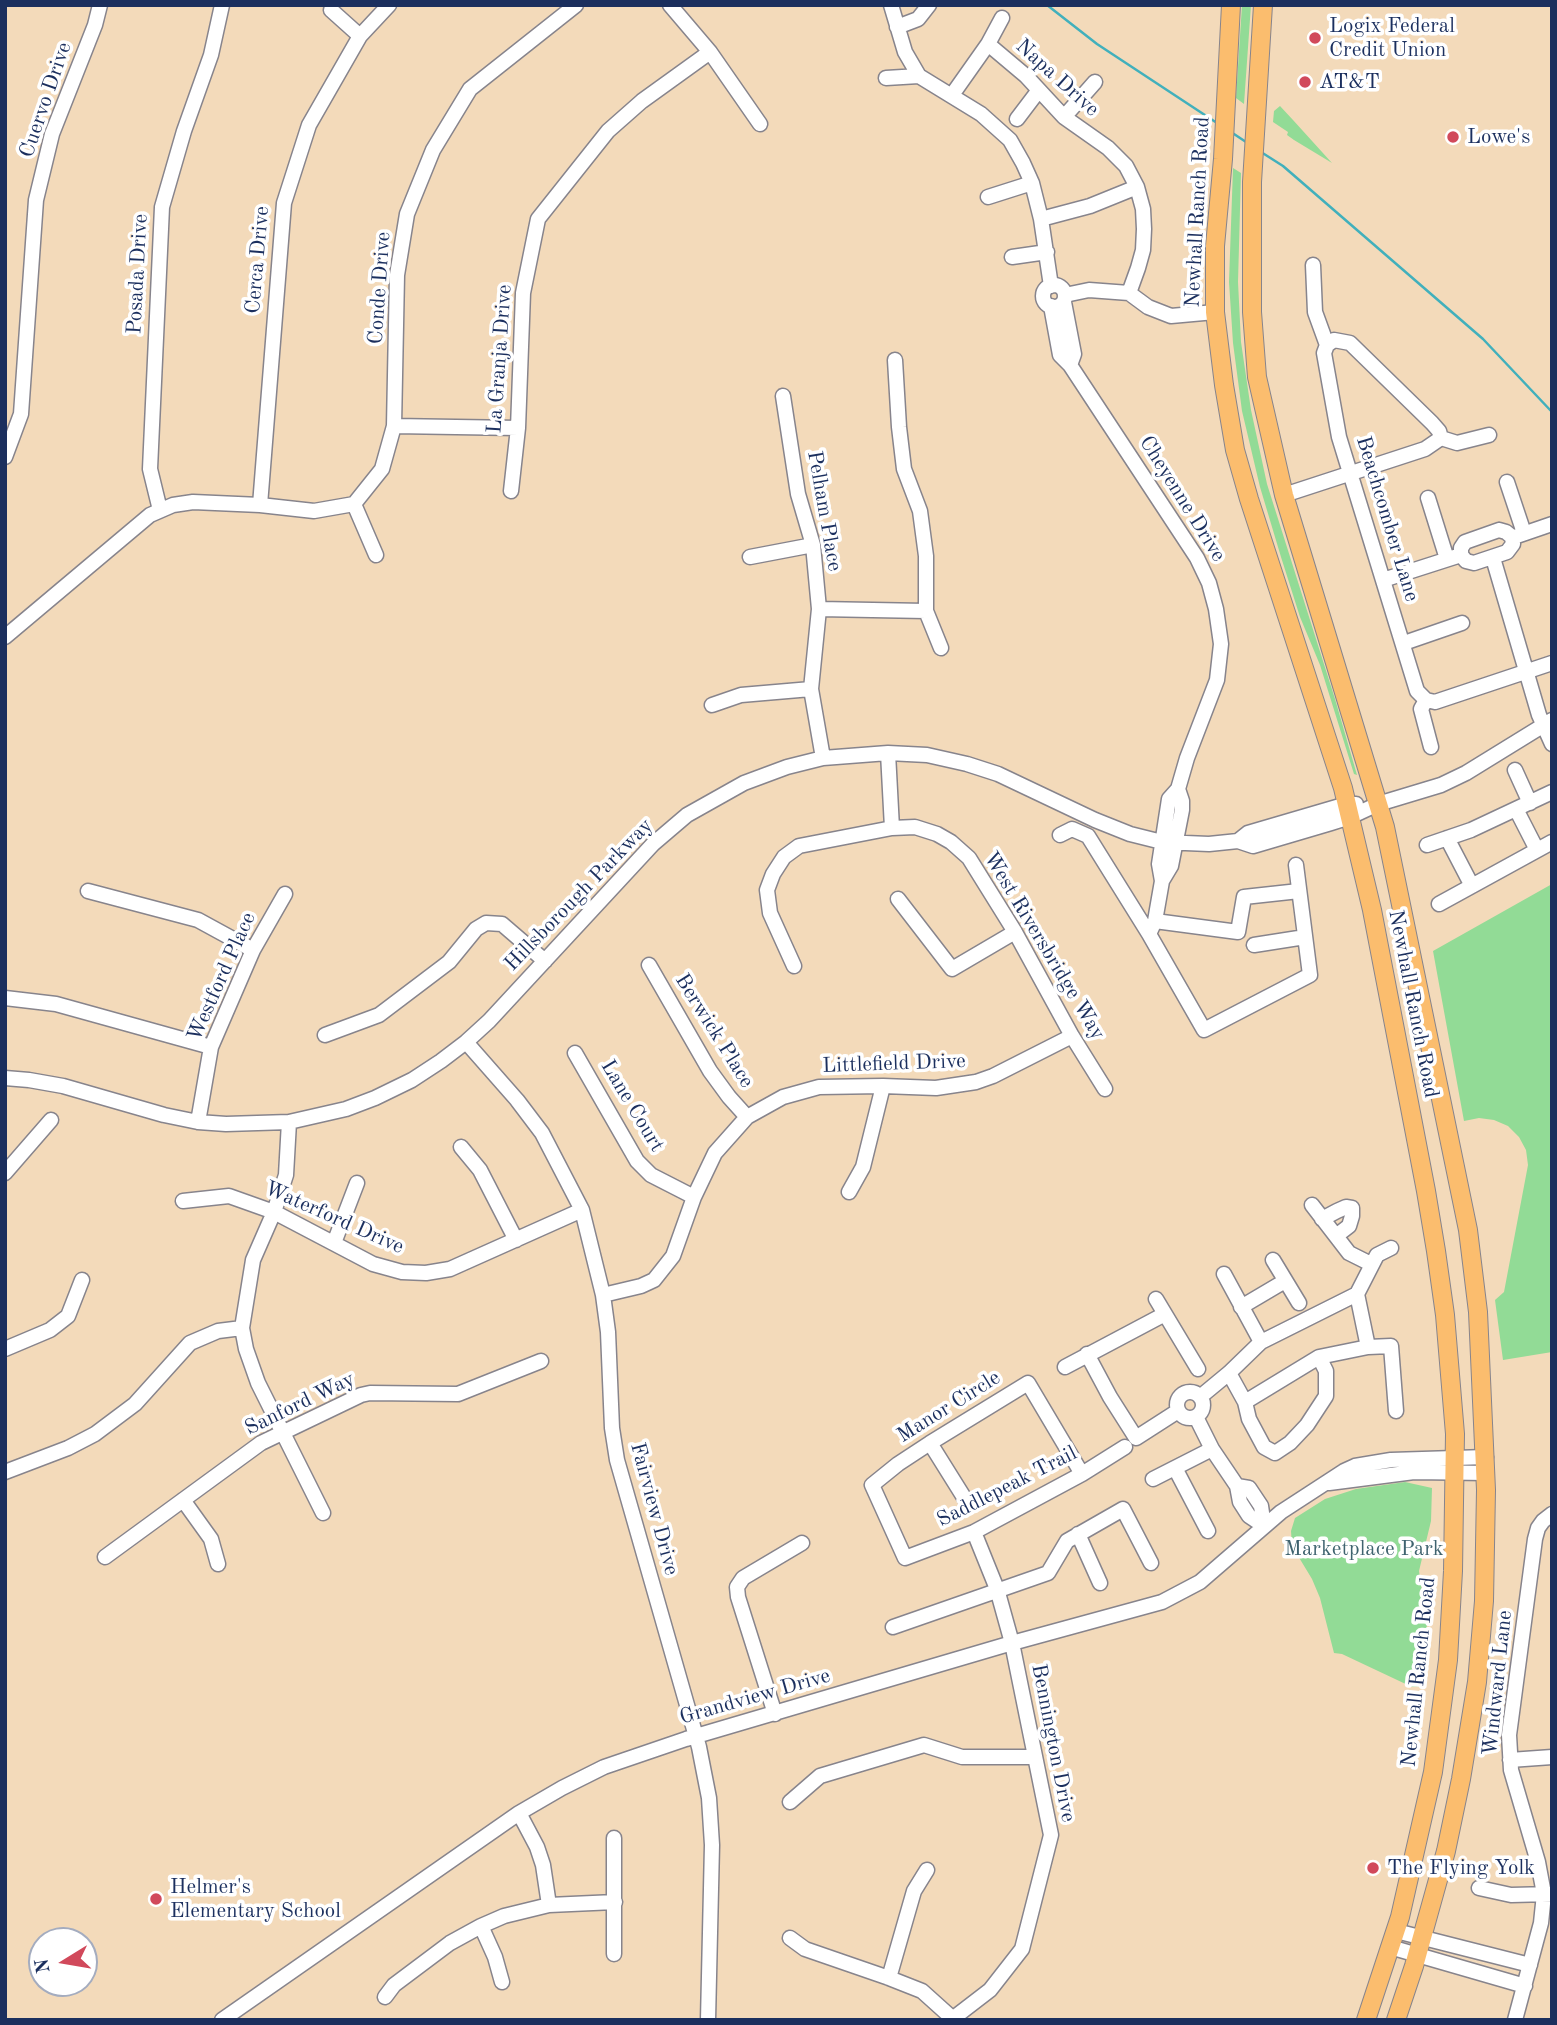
<!DOCTYPE html>
<html>
<head>
<meta charset="utf-8">
<style>
  body { margin:0 }
  #map { position:relative; width:1557px; height:2025px; overflow:hidden; background:#f3daba; font-family:"Old Standard TT",serif }
  canvas { display:block }
  .frame { position:absolute; inset:0; border:7px solid #1b2f5e; pointer-events:none }
  .north { position:absolute; left:28px; top:1927px; width:70px; height:70px; box-sizing:border-box; background:#fff; border:2px solid #a4acbf; border-radius:50%; rotate:259deg; font-size:19px; font-weight:700; line-height:28px; text-align:center; color:#1b2f5e }
  .north::after { content:''; display:block; margin:auto; width:24px; height:32px; background:#d1495b; clip-path:polygon(50% 0,100% 100%,50% 72%,0 100%) }
</style>
</head>
<body>
<div id="map">
<canvas width="1557" height="2025"></canvas>
<div class="frame"></div>
<div class="north">N</div>
</div>
<script>
const ctx = document.querySelector('canvas').getContext('2d');
ctx.lineJoin = 'round';
function fill(path, color) { ctx.fillStyle = color; ctx.fill(path, 'evenodd'); }
const toPath = rows => new Path2D(rows.map(r => 'M' + r).join(''));
function trace(path, color, width, dash) { ctx.strokeStyle = color; ctx.lineWidth = width; ctx.lineCap = dash ? 'butt' : 'round'; ctx.setLineDash(dash || []); ctx.stroke(path); }
function drawText(font, color, halo, rows, align = 'center') {
  ctx.font = font + ' "Old Standard TT",serif'; ctx.lineWidth = 7; ctx.setLineDash([]); ctx.textBaseline = 'middle'; ctx.strokeStyle = halo; ctx.fillStyle = color; for (const [text, x, y, turn = 0] of rows) {
    ctx.save(); ctx.translate(x, y); ctx.rotate((+turn || 0) * Math.PI / 180); ctx.textAlign = isNaN(turn) ? turn : align; if (halo) ctx.strokeText(text, 0, 0); ctx.fillText(text, 0, 0); ctx.restore();
  }
}
fill(toPath([
  [1242,5,1251,5,1244,104,1236,98],
  [1280,106,1293,120,1332,163,1294,140,1287,135,1288,132,1273,122,1274,111],
  [1233,168,1241,173,1238,282,1241,342,1251,410,1267,484,1335,699,1357,775,1354,774,1320,665,1300,617,1281,557,1260,487,1242,411,1233,343,1229,282],
  [1552,884,1552,1352,1503,1360,1495,1300,1504,1292,1528,1165,1526,1150,1519,1137,1508,1126,1494,1120,1479,1118,1464,1121,1433,951],
  [1405,1482,1432,1488,1431,1521,1419,1571,1427,1625,1420,1686,1412,1687,1342,1654,1334,1653,1320,1598,1312,1579,1292,1546,1291,1531,1295,1518,1325,1499,1356,1489]
]), '#92db96');
trace(toPath([
  [1047,5,1097,44,1217,123],
  [1231,132,1246,142],
  [1261,152,1283,166,1483,339,1552,412]
]), '#41b0bc', 2.5);
const minor = toPath([
  [670,5,710,52,760,124],
  [891,5,905,52,919,76,981,114,1010,140,1023,163,1032,183,1041,219,1051,286],
  [331,10,360,36],
  [897,27,918,19,929,5],
  [988,44,1026,76,1064,117,1108,148,1126,166,1137,187,1143,209,1144,229,1143,250,1138,268,1129,293],
  [886,78,919,76],
  [952,95,988,44,1002,18],
  [1064,117,1095,82],
  [1017,119,1039,90],
  [988,197,1032,183],
  [1041,219,1090,206,1137,187],
  [1012,257,1047,252],
  [1313,265,1315,312,1327,345],
  '1043 296a11 11 0 1 1 22 0a11 11 0 1 1-22 0Z',
  [1065,295,1089,290,1129,293,1148,307,1171,316,1215,312],
  [1064,302,1074,354,1070,365],
  [1051,306,1060,355,1070,365,1197,558,1209,583,1216,609,1221,644,1217,680,1187,758,1178,789,1169,799,1159,864,1162,881,1155,921,1149,934],
  [1327,345,1324,353,1339,437,1417,691,1426,700],
  [1327,345,1334,340,1350,343,1432,423,1439,431,1441,438],
  [895,360,899,427,904,469,920,511,926,556,926,611,941,648],
  [783,396,798,494,813,545,819,609,811,689,823,758],
  [394,426,518,428],
  [1441,438,1457,443,1489,435],
  [5,457,21,414,36,200,52,134,95,25,100,5],
  [1507,482,1524,533],
  [511,491,518,428,523,293,538,219,608,131,642,101,710,52],
  [1284,495,1425,449,1441,438],
  [1428,498,1447,559],
  [354,504,382,469,394,426,397,275,407,214,433,150,470,89,576,5],
  [354,504,376,555],
  [260,505,284,203,309,125,360,36,389,5],
  [160,510,150,469,162,207,184,131,211,55,222,5],
  [1499,530,1506,532,1512,537,1513,544,1507,552,1474,563,1466,561,1461,555,1461,548,1465,542,1499,530],
  [1517,536,1552,524],
  [750,557,813,545],
  [1493,558,1539,715,1552,744],
  [1383,580,1461,555],
  [819,609,926,611],
  [5,637,150,515,173,505,193,502,260,505,314,511,354,504],
  [1404,643,1462,623],
  [1426,700,1435,702,1552,663],
  [1426,700,1421,709,1431,747],
  [712,705,741,695,811,689],
  [888,753,892,828],
  [1515,770,1530,803],
  [1516,809,1537,850],
  [1060,835,1072,829,1088,836,1149,934,1204,1030,1310,975,1296,865],
  [1447,838,1472,886],
  [1238,841,1248,833,1347,804,1356,804],
  [1427,845,1471,830,1552,792],
  [1162,881,1171,866,1182,810,1182,801,1178,789],
  [88,891,198,920,253,950],
  [898,899,952,969,1015,932],
  [1439,904,1552,842],
  [1155,921,1238,932,1244,897,1299,891],
  [1254,945,1305,937],
  [649,965,710,1071,729,1097,747,1117],
  [794,966,770,913,767,890,773,874,784,857,799,846,892,828,915,827,937,834,951,842,969,858,1015,932,1072,1036,1105,1089],
  [5,998,56,1004,211,1047],
  [325,1035,379,1015,449,962,476,929,486,923,502,924,545,961],
  [466,1042,517,1100,542,1133,582,1210,603,1295,608,1332,612,1428,617,1460,699,1747,709,1798,712,1845,708,2020],
  [575,1053,637,1161,651,1175,694,1197],
  [5,1078,29,1080,63,1086,164,1115,198,1122,226,1124,289,1122,346,1109,375,1098,412,1080,441,1061,466,1042,489,1021,653,844,687,815,744,783,787,767,823,758,888,753,927,755,967,764,998,774,1095,820,1130,834,1162,842,1209,844,1238,841,1253,846,1331,823,1350,817,1378,804,1441,785,1466,773,1552,720],
  [198,1122,211,1047,253,950,285,894],
  [289,1122,286,1175,274,1212,253,1260,242,1328,246,1349,258,1383,323,1513],
  [461,1147,480,1170,516,1240],
  [5,1173,51,1120],
  [849,1192,863,1167,883,1086],
  [183,1201,229,1196,274,1212,373,1264,402,1272,426,1273,450,1269,582,1210],
  [1312,1205,1349,1253,1371,1264],
  [1322,1219,1337,1211,1346,1207,1352,1208,1352,1216,1349,1226,1336,1236],
  [334,1243,357,1183],
  [1273,1260,1299,1303],
  [1224,1274,1261,1342],
  [1357,1294,1368,1347],
  [603,1295,641,1286,654,1280,673,1256,694,1197,715,1153,747,1117,783,1097,819,1087,883,1086,936,1088,976,1082,993,1076,1072,1036],
  [1156,1299,1198,1369],
  [1241,1307,1285,1281],
  [5,1349,50,1330,68,1316,82,1280],
  [1087,1354,1110,1397,1136,1438,1178,1411],
  [1065,1367,1165,1314],
  [1229,1373,1245,1402,1249,1419,1264,1447,1275,1453,1290,1443,1307,1425,1326,1396,1326,1371,1319,1357],
  '1177 1405a13 13 0 1 1 26 0a13 13 0 1 1-26 0Z',
  [1200,1397,1229,1373,1261,1342,1357,1294,1377,1255,1391,1248],
  [1245,1402,1319,1357,1368,1347,1391,1346,1396,1411],
  [1196,1417,1212,1449,1237,1486,1240,1502,1249,1516,1264,1526],
  [930,1443,965,1499],
  [1175,1468,1208,1531],
  [5,1472,68,1448,95,1434,135,1404,190,1343,218,1331,242,1328],
  [1082,1474,1028,1383,930,1443,898,1464,872,1485,905,1558,974,1532,1082,1474,1125,1447],
  [1153,1479,1212,1449],
  [1329,1483,1414,1472,1486,1473],
  [1237,1486,1249,1488,1261,1506,1264,1526],
  [183,1500,211,1539,218,1564],
  [1078,1534,1100,1583],
  [105,1557,261,1443,361,1395,370,1393,458,1394,541,1361],
  [893,1627,1048,1573,1067,1541,1123,1509,1151,1563],
  [775,1714,738,1597,737,1587,743,1578,802,1543],
  [1510,1760,1552,1757],
  [790,1802,820,1776,924,1745,962,1757,1034,1757],
  [519,1813,537,1847,543,1865,549,1905],
  [1479,1888,1511,1895,1551,1894],
  [481,1926,495,1957,502,1982],
  [1396,1931,1530,1965],
  [790,1938,805,1949,889,1978,922,1991,952,2018],
  [1390,1947,1525,1986],
  [614,1954,614,1838],
  [889,1978,914,1891,927,1870],
  [385,1997,394,1985,450,1943,481,1926,504,1916,549,1905,615,1902],
  [222,2020,519,1813,562,1788,604,1767,686,1739,1012,1643,1162,1602,1200,1582,1281,1512,1344,1471,1355,1466,1391,1460,1486,1457],
  [951,2020,990,1990,1022,1949,1051,1835,1012,1643,997,1589,974,1532],
  [1515,2020,1541,1923,1544,1894,1538,1862,1511,1770,1509,1735,1535,1539,1538,1528,1543,1521,1552,1514]
]);
const major = toPath([
  [1231,5,1223,159,1215,246,1215,312,1224,385,1235,450,1249,499,1343,788,1372,910,1426,1191,1436,1251,1445,1315,1455,1434,1453,1571,1448,1660,1433,1772,1400,1917,1366,2020],
  [1263,5,1252,182,1252,312,1257,377,1284,495,1385,827,1468,1230,1478,1312,1486,1490,1484,1601,1477,1682,1461,1779,1446,1851,1414,1966,1396,2020]
]);
trace(minor, '#87848c', 17);
trace(major, '#87848c', 20);
trace(minor, '#fff', 14);
trace(major, '#fbbd6e', 18);
for (const [x, y, r, color] of [
  [1315,38,7,"#d1495b"],
  [1305,82,7,"#d1495b"],
  [1453,137,7,"#d1495b"],
  [1373,1868,7,"#d1495b"],
  [156,1899,7,"#d1495b"]
]) { const dot = new Path2D(); dot.arc(x, y, r, 0, 2 * Math.PI); ctx.fillStyle = color; ctx.fill(dot); trace(dot, '#fff', 2.5); }
drawText('21px', '#1b2f5e', '#fff', [
  ["Logix Federal",1329,26],
  ["Credit Union",1329,50],
  ["AT&T",1319,82],
  ["Lowe's",1467,137],
  ["The Flying Yolk",1387,1868],
  ["Helmer's",170,1887],
  ["Elementary School",170,1911]
], 'left');
drawText('21px', '#1b2f5e', '#fff', [
  ["Napa Drive",1057,78,42],
  ["Cuervo Drive",46,100,-71],
  ["Newhall Ranch Road",1198,212,-87],
  ["Cerca Drive",258,260,-85],
  ["Posada Drive",138,274,-87],
  ["Conde Drive",380,288,-86],
  ["La Granja Drive",500,359,-86],
  ["Cheyenne Drive",1182,499,58],
  ["Pelham Place",824,511,80],
  ["Beachcomber Lane",1387,519,73],
  ["Hillsborough Parkway",579,895,-46],
  ["West Riversbridge Way",1044,946,59],
  ["Westford Place",222,977,-66],
  ["Newhall Ranch Road",1413,1004,79],
  ["Berwick Place",714,1031,58],
  ["Littlefield Drive",894,1064,-2],
  ["Lane Court",632,1106,59],
  ["Waterford Drive",334,1218,24],
  ["Sanford Way",300,1404,-26],
  ["Manor Circle",949,1407,-32],
  ["Saddlepeak Trail",1007,1487,-27],
  ["Fairview Drive",654,1509,75],
  ["Newhall Ranch Road",1419,1672,-84],
  ["Windward Lane",1498,1683,-84],
  ["Grandview Drive",755,1697,-16],
  ["Bennington Drive",1053,1743,79]
]);
drawText('21px', '#3f636f', '#fff', [
  ["Marketplace Park",1364,1549]
]);
</script>
</body>
</html>
